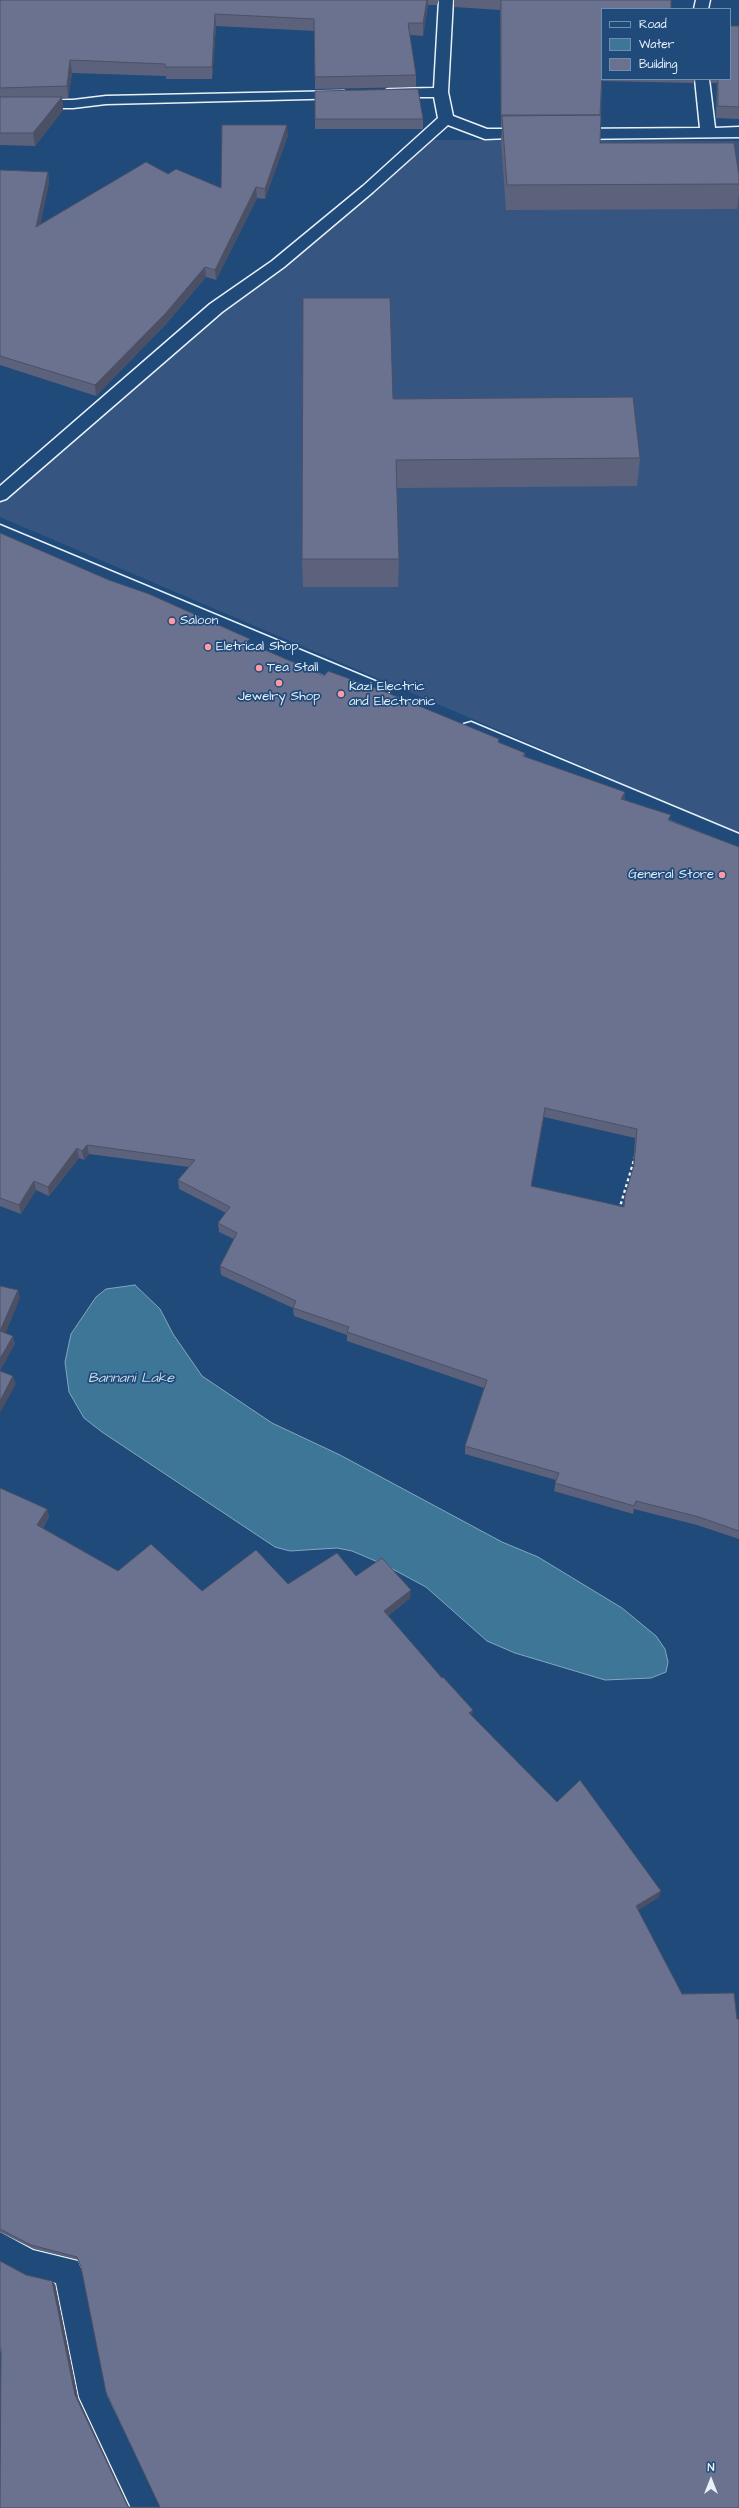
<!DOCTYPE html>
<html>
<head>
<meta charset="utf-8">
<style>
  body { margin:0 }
  #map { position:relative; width:739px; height:2508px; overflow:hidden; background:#1f4a7a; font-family:"Architects Daughter",sans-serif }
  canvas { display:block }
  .legend { position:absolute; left:601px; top:8px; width:130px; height:72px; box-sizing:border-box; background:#1f4a7a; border:1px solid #6f8dac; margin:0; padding:5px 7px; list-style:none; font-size:12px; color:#e8f1f8 }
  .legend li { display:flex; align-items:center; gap:8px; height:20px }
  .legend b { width:20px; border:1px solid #6f8dac }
  .north { position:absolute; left:691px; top:2460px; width:40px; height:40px; -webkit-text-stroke:3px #1f4a7a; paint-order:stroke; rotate:0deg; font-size:11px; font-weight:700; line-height:16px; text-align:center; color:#e8f1f8 }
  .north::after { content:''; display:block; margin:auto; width:14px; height:18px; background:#e8f1f8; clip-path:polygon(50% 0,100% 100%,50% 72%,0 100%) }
</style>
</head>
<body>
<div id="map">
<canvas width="739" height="2508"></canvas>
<ul class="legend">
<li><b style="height:5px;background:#1f4a7a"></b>Road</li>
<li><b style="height:11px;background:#3e7698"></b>Water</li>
<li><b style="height:11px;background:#6b7290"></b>Building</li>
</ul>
<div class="north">N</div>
</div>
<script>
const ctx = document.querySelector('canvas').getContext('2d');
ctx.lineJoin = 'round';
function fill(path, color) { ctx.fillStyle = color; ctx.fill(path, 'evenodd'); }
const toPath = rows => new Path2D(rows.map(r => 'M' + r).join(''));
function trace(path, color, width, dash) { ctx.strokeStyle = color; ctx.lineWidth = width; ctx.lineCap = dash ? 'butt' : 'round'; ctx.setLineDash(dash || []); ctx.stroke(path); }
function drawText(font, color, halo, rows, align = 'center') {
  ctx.font = font + ' "Architects Daughter",sans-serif'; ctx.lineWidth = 3.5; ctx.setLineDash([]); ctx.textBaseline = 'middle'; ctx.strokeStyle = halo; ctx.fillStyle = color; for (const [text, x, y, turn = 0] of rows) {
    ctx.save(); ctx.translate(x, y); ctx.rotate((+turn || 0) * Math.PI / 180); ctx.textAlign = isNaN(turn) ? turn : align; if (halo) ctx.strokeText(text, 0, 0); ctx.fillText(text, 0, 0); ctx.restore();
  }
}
fill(toPath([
  [418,140,739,141,739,833,0,517,0,492]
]), '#365681');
const water = toPath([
  [135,1285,160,1309,173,1334,202,1376,272,1423,340,1455,502,1542,538,1557,622,1608,656,1636,665,1649,668,1662,666,1672,651,1678,605,1680,515,1653,487,1641,426,1587,385,1565,352,1551,337,1548,290,1551,275,1547,102,1432,84,1418,69,1392,65,1362,71,1334,96,1297,106,1289,135,1285]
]);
fill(water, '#3e7698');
trace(water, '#82a7be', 1);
const minor = toPath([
  [439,0,453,0,448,92,453,116,487,129,532,129,537,131,540,134,537,137,485,139,448,125,373,192,284,267,222,312,6,499,0,501,0,486,210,304,272,261,363,186,438,118,434,97,388,97,381,93,388,89,434,88,439,0],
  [696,0,710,0,708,9,694,9,696,0],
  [695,79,709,79,715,128,739,127,739,137,570,139,562,134,570,129,700,128,695,79],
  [344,91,351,95,349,98,106,104,73,108,0,108,0,100,73,100,106,96,344,91],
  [0,525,387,686,389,691,387,696,380,698,373,696,0,538,0,525],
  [471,722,739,834,739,849,464,734,462,729,464,724,471,722],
  [0,2232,33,2250,78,2261,82,2271,107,2395,161,2508,131,2508,79,2397,56,2283,29,2277,0,2262,0,2232]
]);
trace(minor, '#e8f1f8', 3);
trace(toPath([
  [619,1210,635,1157]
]), '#e8f1f8', 2.5, [3, 3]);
fill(minor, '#1f4a7a');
fill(toPath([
  [0,0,439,0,437,5,428,5,423,36,410,35,416,75,416,87,315,89,315,31,216,26,212,79,166,79,166,76,72,73,68,98,62,99,63,110,35,146,0,145],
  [454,0,671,0,602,9,602,79,695,79,694,83,602,81,600,143,739,175,739,194,737,209,506,210,501,140,502,127,501,127,500,10,454,7],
  [739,26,739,119,716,118,717,83,711,83,710,79,730,79],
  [315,91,423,119,423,129,315,129],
  [288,135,265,199,257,198,216,280,206,277,166,324,96,396,0,365,0,170,48,172,49,182,40,225,168,174,221,188],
  [393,399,640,458,637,486,397,488,399,559,398,587,303,587,302,559],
  [0,533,324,676,525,753,525,757,625,792,624,799,670,820,739,847,739,1539,697,1525,634,1509,633,1514,554,1491,556,1480,465,1454,465,1446,484,1388,347,1341,347,1335,294,1316,293,1308,221,1275,220,1266,234,1239,219,1232,218,1223,226,1213,179,1189,178,1180,189,1167,89,1154,84,1160,79,1158,49,1196,36,1190,21,1214,0,1206],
  [544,1117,635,1138,633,1169,625,1196,623,1207,531,1186],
  [0,1487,0,1488,47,1509,49,1517,43,1528,118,1571,202,1591,288,1584,356,1576,410,1598,388,1616,472,1717,557,1802,659,1897,638,1910,739,2508,0,2508,1,2352,0,2352,0,2261,26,2275,55,2284,78,2398,129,2507,160,2507,79,2260,34,2249,0,2232]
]), '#5c627c');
fill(toPath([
  [427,0,428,0,428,5,423,36,423,23],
  [215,14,216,26,212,79,212,67],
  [70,60,72,73,68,98,67,86],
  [62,97,63,110,35,146,33,133],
  [287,125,288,135,265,199,265,189],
  [48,172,49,182,38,238,36,227],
  [256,187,257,198,216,280,215,270],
  [205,267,206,277,166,324,96,396,95,385],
  [625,792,624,802,621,799],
  [545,1108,544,1117,530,1195,531,1186],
  [87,1145,89,1154,84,1160,82,1151],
  [77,1148,79,1158,49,1196,48,1187],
  [34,1181,36,1190,21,1214,19,1205],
  [18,1290,20,1298,3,1340,0,1331],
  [13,1336,15,1344,0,1371,0,1359],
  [13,1376,16,1384,0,1413,0,1401],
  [47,1509,49,1517,39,1533,37,1525],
  [411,1590,410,1598,384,1619,384,1611],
  [473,1710,472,1717,469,1713],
  [661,1891,659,1897,634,1912,636,1906],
  [52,2281,55,2284,78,2398,129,2508,128,2507,75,2395]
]), '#4b5065');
const building = toPath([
  [0,0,427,0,423,23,408,23,416,75,315,77,314,19,215,14,212,67,165,67,165,64,70,60,67,86,0,88,0,0],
  [501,0,671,0,671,9,602,9,602,73,600,115,501,115,501,0],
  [730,26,739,26,739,107,718,106,718,79,730,79,730,26],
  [418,89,423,119,315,119,315,91,418,89],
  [0,97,62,97,33,133,0,133,0,97],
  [601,115,600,143,734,143,739,175,739,184,507,185,502,116,601,115],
  [222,125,287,125,265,189,256,187,215,270,205,267,165,314,95,385,0,356,0,170,48,172,36,227,146,162,168,174,176,169,221,188,222,125],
  [303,298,390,298,393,399,633,397,640,458,396,460,399,559,302,559,303,298],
  [0,533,109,580,149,594,250,639,247,642,324,676,328,671,383,691,499,739,498,742,525,753,523,756,625,792,621,799,671,815,668,820,739,847,739,1531,699,1517,636,1501,634,1506,555,1483,559,1473,465,1446,487,1380,347,1332,349,1327,293,1308,296,1301,220,1266,237,1233,218,1223,230,1207,178,1180,195,1160,87,1145,82,1151,77,1148,48,1187,34,1181,19,1205,0,1198,0,533],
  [545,1108,637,1129,634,1165,625,1196,624,1207,531,1186,545,1108],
  [0,1286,18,1290,0,1331,13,1336,0,1359,0,1286],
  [0,1371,13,1376,0,1401,0,1371],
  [0,1488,47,1509,37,1525,118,1571,151,1544,202,1591,256,1550,288,1584,337,1553,356,1576,382,1558,411,1590,384,1611,442,1678,443,1677,473,1710,469,1713,557,1802,580,1780,661,1891,636,1906,682,1994,734,1993,737,2019,739,2019,739,2508,0,2508,1,2349,0,2349,0,2261,26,2275,52,2281,75,2395,128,2507,160,2507,106,2392,81,2267,77,2257,31,2245,0,2229,0,1488]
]);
fill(building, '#6b7290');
trace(building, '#4b5065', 1);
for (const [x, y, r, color] of [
  [172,621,4,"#ff9aa2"],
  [208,647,4,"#ff9aa2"],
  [259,668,4,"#ff9aa2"],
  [279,683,4,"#ff9aa2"],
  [341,694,4,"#ff9aa2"],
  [722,875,4,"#ff9aa2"]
]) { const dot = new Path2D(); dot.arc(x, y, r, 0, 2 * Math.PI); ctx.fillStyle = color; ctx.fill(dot); trace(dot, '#1f4a7a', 1.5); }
drawText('13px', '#e8f1f8', '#1f4a7a', [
  ["Saloon",180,621],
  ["Eletrical Shop",216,647],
  ["Tea Stall",267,668],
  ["Kazi Electric",349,687],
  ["and Electronic",349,702],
  ["Jewelry Shop",279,697,"center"],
  ["General Store",714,875,"right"]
], 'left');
drawText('italic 14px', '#cedfea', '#1f4a7a', [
  ["Bannani Lake",131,1379]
]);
</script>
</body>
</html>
